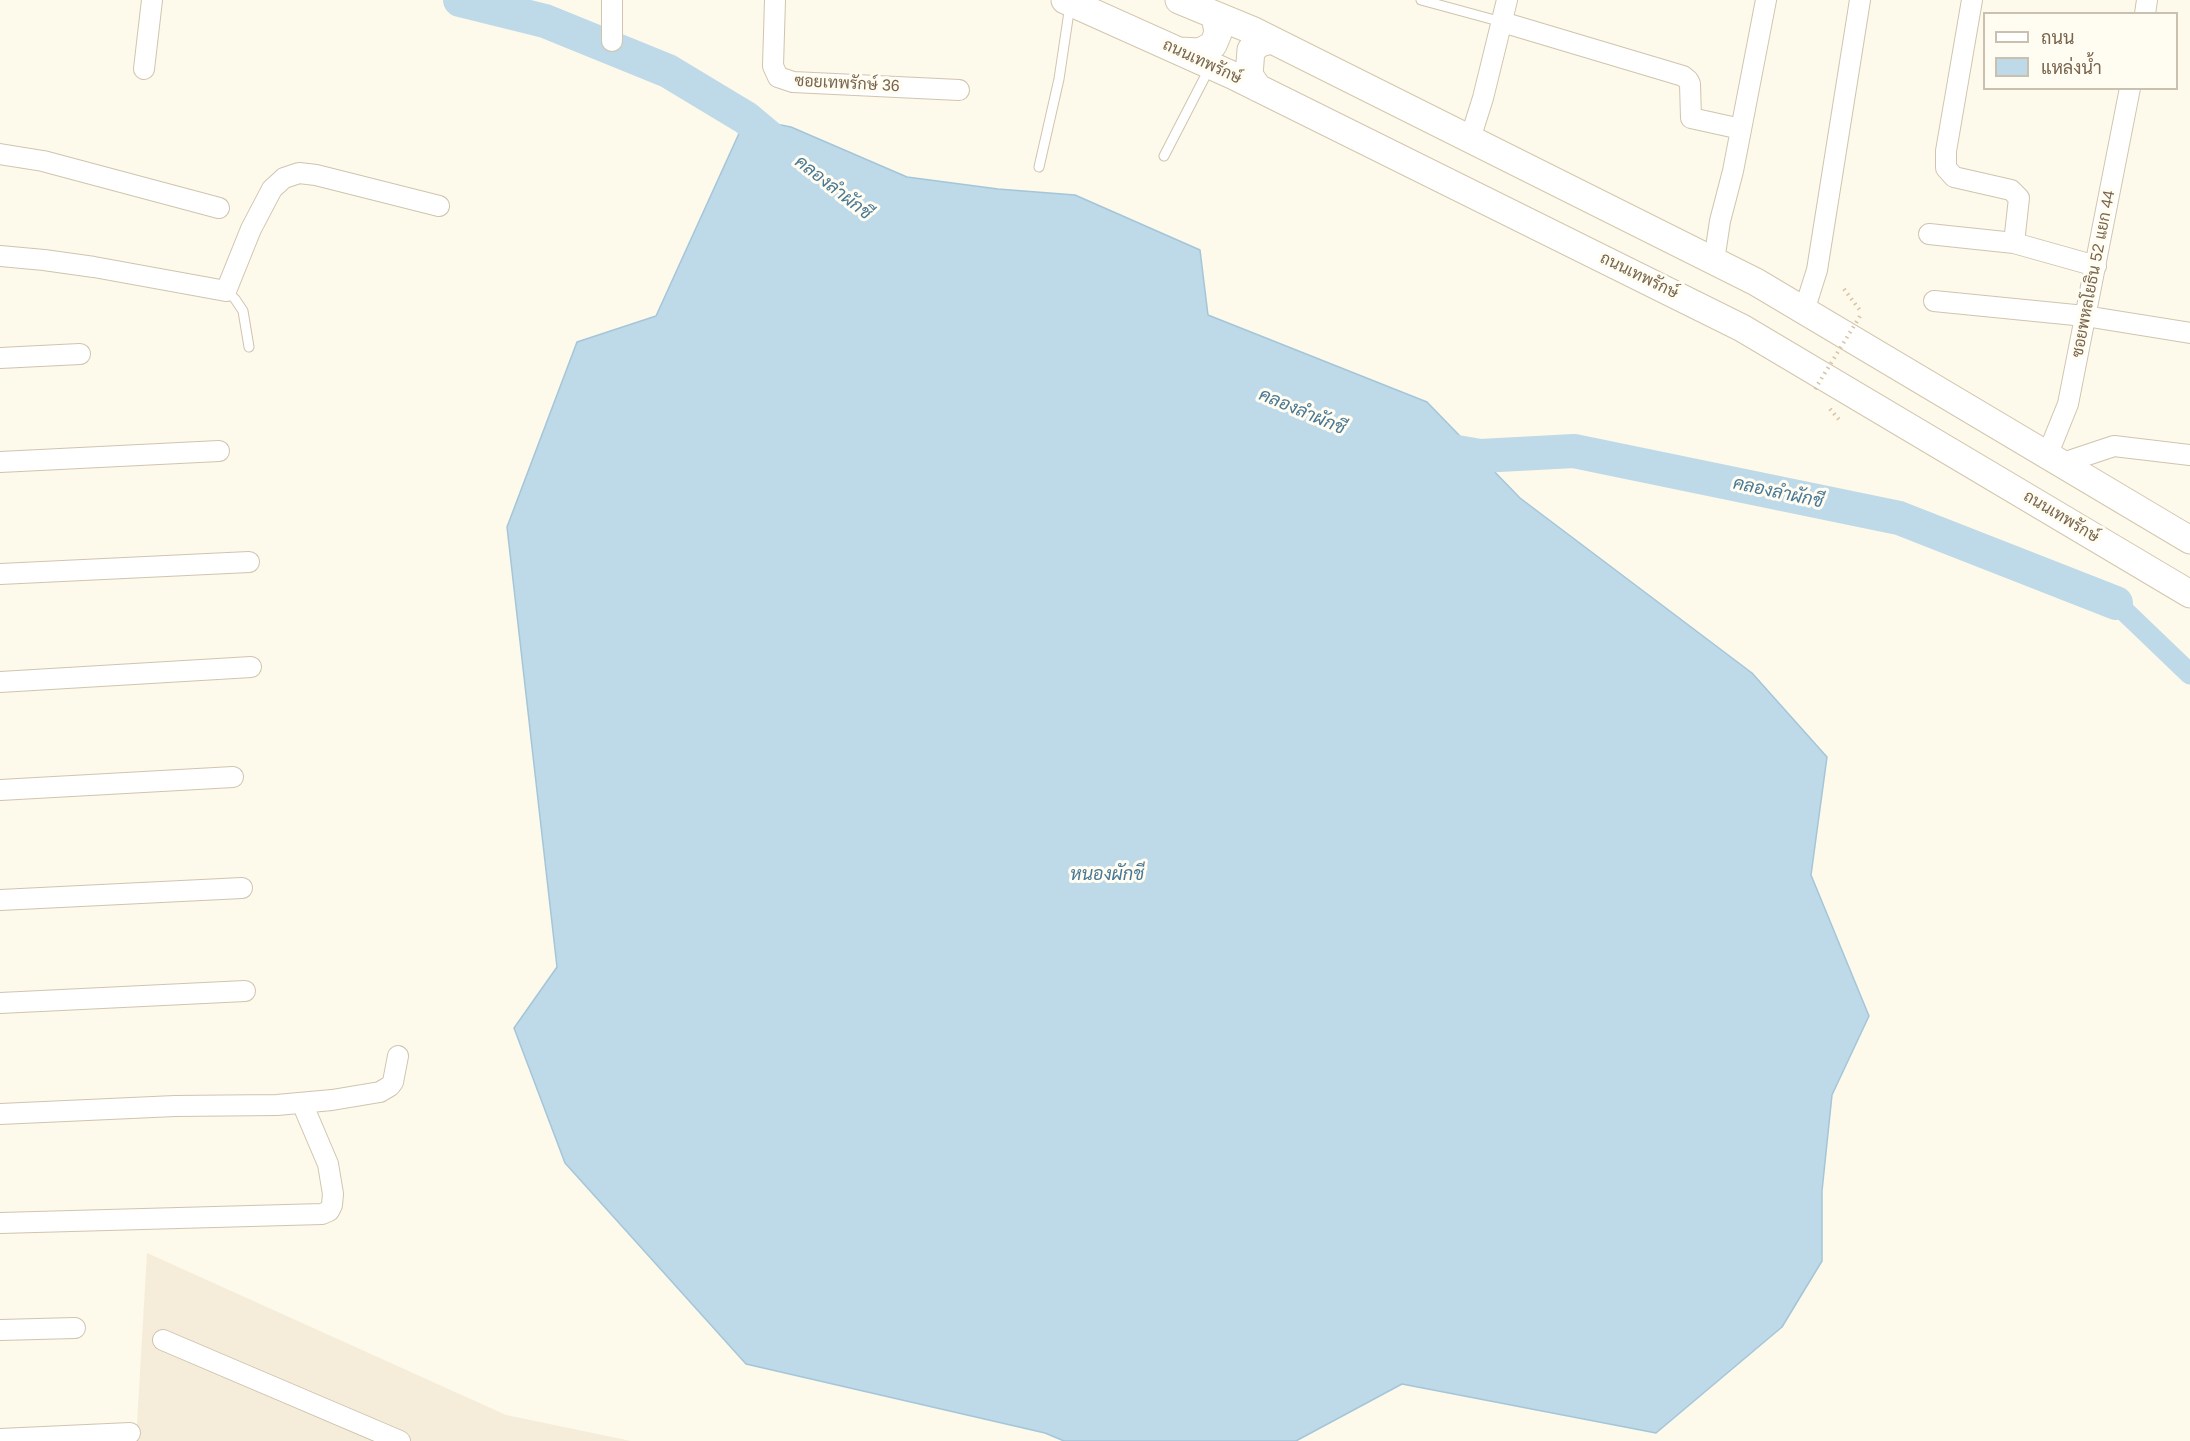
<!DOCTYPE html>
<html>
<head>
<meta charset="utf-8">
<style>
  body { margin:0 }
  #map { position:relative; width:2190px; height:1441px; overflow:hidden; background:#fdf9eb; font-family:Arial,Sarabun,sans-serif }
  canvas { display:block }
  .legend { position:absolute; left:1983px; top:12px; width:195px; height:78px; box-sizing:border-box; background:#fffcf2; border:2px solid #c9c0b0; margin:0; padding:8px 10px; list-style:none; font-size:18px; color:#79654d }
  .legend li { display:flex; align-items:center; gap:12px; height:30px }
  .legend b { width:30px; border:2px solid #c9c0b0 }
</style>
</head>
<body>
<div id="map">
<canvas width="2190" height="1441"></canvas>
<ul class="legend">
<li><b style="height:8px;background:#fff"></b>ถนน</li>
<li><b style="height:16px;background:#bed9e7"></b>แหล่งน้ำ</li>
</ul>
</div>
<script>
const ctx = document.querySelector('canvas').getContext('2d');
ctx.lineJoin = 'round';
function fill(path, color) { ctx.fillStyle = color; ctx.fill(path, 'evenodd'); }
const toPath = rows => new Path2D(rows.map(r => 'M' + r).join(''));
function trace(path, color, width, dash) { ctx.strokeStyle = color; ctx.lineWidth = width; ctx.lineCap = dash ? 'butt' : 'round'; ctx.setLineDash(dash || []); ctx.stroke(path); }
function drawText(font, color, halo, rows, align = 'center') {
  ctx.font = font + ' Arial,Sarabun,sans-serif'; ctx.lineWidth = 6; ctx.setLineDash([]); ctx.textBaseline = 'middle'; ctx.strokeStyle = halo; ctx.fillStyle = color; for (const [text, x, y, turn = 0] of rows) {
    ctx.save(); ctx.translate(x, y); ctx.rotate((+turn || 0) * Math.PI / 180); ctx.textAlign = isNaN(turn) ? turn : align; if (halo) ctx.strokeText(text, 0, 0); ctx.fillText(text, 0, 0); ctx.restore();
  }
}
fill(toPath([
  [147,1253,506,1415,631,1441,136,1441]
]), '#f5edd9');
const water = toPath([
  [746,118,791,127,907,177,998,189,1075,195,1200,250,1208,315,1427,402,1520,498,1752,673,1827,757,1811,875,1869,1016,1832,1095,1822,1191,1822,1261,1782,1327,1656,1433,1402,1384,1296,1441,1064,1441,1045,1433,746,1364,565,1163,514,1028,557,967,507,527,577,342,656,316,746,118]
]);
fill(water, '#bed9e7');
trace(water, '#a4c6d9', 1.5);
trace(toPath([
  [2116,603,2190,674]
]), '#bed9e7', 21);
trace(toPath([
  [460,0,545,21,668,71,746,118,783,149],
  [1434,448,1480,456,1574,451,1899,518,2116,603]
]), '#bed9e7', 34);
const service = toPath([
  [1421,0,1502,22],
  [1164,156,1210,67],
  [1039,167,1059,79,1070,5],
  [226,291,235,299,243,311,249,347]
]);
const minor = toPath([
  [775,0,773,66,778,77,793,82,959,90],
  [1972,0,1946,151,1946,168,1954,177,2011,190,2019,198,2014,243,2096,266],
  [2145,14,2147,0],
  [1502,22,1683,76,1688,80,1690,84,1691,118,1741,129],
  [612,41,612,0],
  [144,69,152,0],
  [1470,139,1483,98,1507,0],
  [0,154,43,161,219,208],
  [1929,234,2014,243],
  [0,256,44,260,94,267,226,291,251,229,272,189,284,178,299,173,316,175,439,206],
  [1714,261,1720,221,1733,171,1766,0],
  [1934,301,2085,316,2190,333],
  [1804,311,1817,270,1860,0],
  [0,358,80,354],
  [2047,456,2068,404,2130,88],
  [0,462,219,451],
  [2060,464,2114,446,2190,455],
  [0,574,249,562],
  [0,682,251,667],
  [0,790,233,777],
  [0,900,242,888],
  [0,1003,245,991],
  [0,1114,175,1106,277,1105,332,1100,380,1092,390,1086,393,1082,398,1056],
  [0,1223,322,1214,329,1211,332,1205,333,1194,328,1164,302,1103],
  [0,1330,75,1328],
  [163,1340,400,1441],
  [0,1439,130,1433]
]);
const secondary = toPath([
  [1065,0,1232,75,1742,328,2190,594],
  [1179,0,1254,31,1756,282,2190,540],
  [1179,51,1200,52,1213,45,1218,33,1215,15],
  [1258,88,1249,75,1251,50,1260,43,1272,40]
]);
trace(service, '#d0c4af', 11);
trace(minor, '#d0c4af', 22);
trace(secondary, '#d3c6ad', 29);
trace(toPath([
  [1844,289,1862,313],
  [1830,409,1841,422]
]), '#d8c3a4', 4, [1.5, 4.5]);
trace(service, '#fff', 9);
trace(minor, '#fff', 20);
trace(secondary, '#fff', 27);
trace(toPath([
  [1815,389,1862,313]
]), '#d8c3a4', 4, [1.5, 4.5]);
drawText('16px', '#79654d', '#fffcf2', [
  ["ถนนเทพรักษ์",1202,62,25],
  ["ซอยเทพรักษ์ 36",847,84,3],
  ["ซอยพหลโยธิน 52 แยก 44",2094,274,-79],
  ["ถนนเทพรักษ์",1639,276,26],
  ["ถนนเทพรักษ์",2061,517,31]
]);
drawText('italic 18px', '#497894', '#fffcf2', [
  ["คลองลำผักชี",833,188,38],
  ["คลองลำผักชี",1302,412,23],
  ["คลองลำผักชี",1778,493,12],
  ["หนองผักชี",1107,875]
]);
</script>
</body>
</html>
